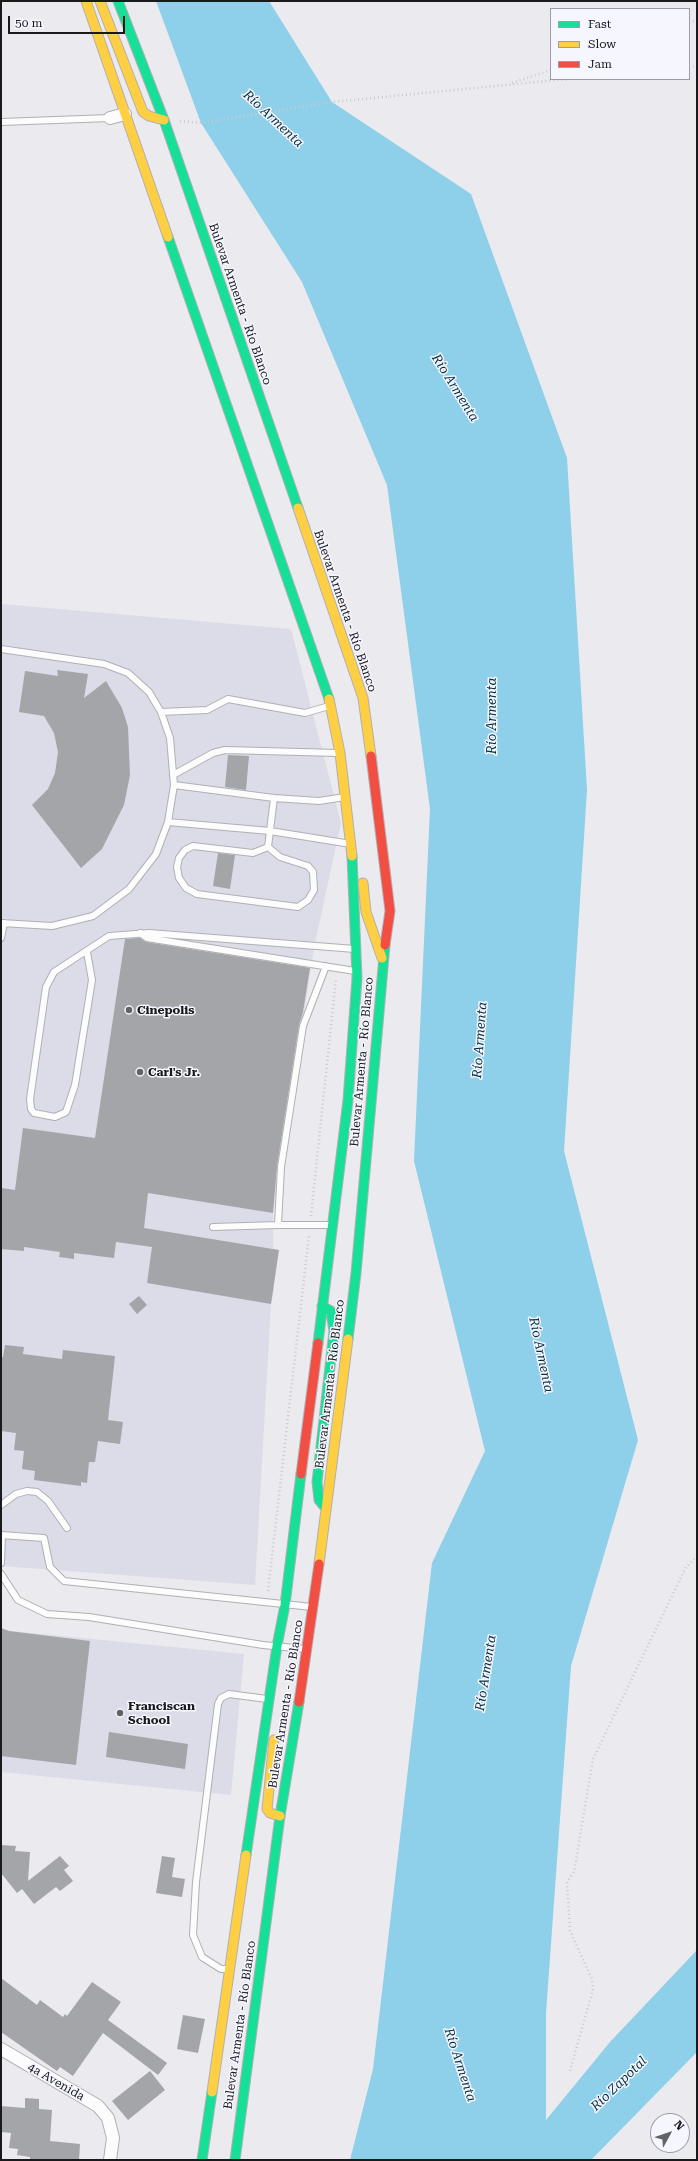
<!DOCTYPE html>
<html>
<head>
<meta charset="utf-8">
<style>
  body { margin:0 }
  #map { position:relative; width:698px; height:2161px; overflow:hidden; background:#eaeaef; font-family:"Roboto Serif",serif }
  canvas { display:block }
  .frame { position:absolute; inset:0; border:2px solid #1a1a1d; pointer-events:none }
  .legend { position:absolute; left:550px; top:8px; width:140px; height:72px; box-sizing:border-box; background:#f5f6ff; border:1px solid #9d9ea5; margin:0; padding:5px 7px; list-style:none; font-size:12px; color:#1a1a1d }
  .legend li { display:flex; align-items:center; gap:8px; height:20px }
  .legend b { width:20px; border:1px solid #9d9ea5 }
  .north { position:absolute; left:650px; top:2113px; width:40px; height:40px; box-sizing:border-box; background:#f5f6ff; border:1px solid #9d9ea5; border-radius:50%; rotate:50deg; font-size:11px; font-weight:700; line-height:16px; text-align:center; color:#1a1a1d }
  .north::after { content:''; display:block; margin:auto; width:14px; height:18px; background:#636366; clip-path:polygon(50% 0,100% 100%,50% 72%,0 100%) }
  .scale { position:absolute; left:8px; top:16px; width:117px; height:18px; box-sizing:border-box; border:2px solid #1a1a1d; border-top:0; padding-left:5px; font-size:12px; line-height:14px; white-space:nowrap; color:#1a1a1d; -webkit-text-stroke:3px #f5f6ff; paint-order:stroke }
</style>
</head>
<body>
<div id="map">
<canvas width="698" height="2161"></canvas>
<div class="frame"></div>
<ul class="legend">
<li><b style="height:5px;background:#16e098"></b>Fast</li>
<li><b style="height:5px;background:#ffcf43"></b>Slow</li>
<li><b style="height:5px;background:#f24e42"></b>Jam</li>
</ul>
<div class="north">N</div>
<div class="scale">50 m</div>
</div>
<script>
const ctx = document.querySelector('canvas').getContext('2d');
ctx.lineJoin = 'round';
function fill(path, color) { ctx.fillStyle = color; ctx.fill(path, 'evenodd'); }
const toPath = rows => new Path2D(rows.map(r => 'M' + r).join(''));
function trace(path, color, width, dash) { ctx.strokeStyle = color; ctx.lineWidth = width; ctx.lineCap = dash ? 'butt' : 'round'; ctx.setLineDash(dash || []); ctx.stroke(path); }
function drawText(font, color, halo, rows, align = 'center') {
  ctx.font = font + ' "Roboto Serif",serif'; ctx.lineWidth = 3; ctx.setLineDash([]); ctx.textBaseline = 'middle'; ctx.strokeStyle = halo; ctx.fillStyle = color; for (const [text, x, y, turn = 0] of rows) {
    ctx.save(); ctx.translate(x, y); ctx.rotate((+turn || 0) * Math.PI / 180); ctx.textAlign = isNaN(turn) ? turn : align; if (halo) ctx.strokeText(text, 0, 0); ctx.fillText(text, 0, 0); ctx.restore();
  }
}
fill(toPath([
  [1,604,291,629,341,823,314,948,273,1213,274,1290,271,1304,255,1585,1,1566],
  [1,1630,244,1654,231,1795,1,1772]
]), '#dbdce7');
fill(toPath([
  [156,1,269,1,332,102,471,194,567,458,587,790,564,1151,638,1440,571,1666,546,2013,546,2120,610,2042,697,1950,697,2052,591,2160,350,2160,373,2069,432,1563,485,1451,414,1161,430,809,387,485,302,282,201,123]
]), '#8ecfe9');
fill(toPath([
  [57,670,88,674,84,698,106,681,122,708,128,727,130,775,124,805,102,849,81,868,32,805,48,789,55,773,58,752,54,733,44,716,19,712,25,671,58,676],
  [228,755,249,756,246,790,225,787],
  [218,853,235,855,230,889,213,886],
  [140,938,146,942,310,968,303,1012,299,1025,277,1166,273,1213,148,1193,144,1228,279,1250,271,1304,147,1283,152,1247,116,1242,114,1258,74,1253,74,1259,59,1257,60,1252,24,1247,24,1251,1,1249,2,1188,15,1190,23,1128,95,1138,125,939],
  [139,1296,147,1305,137,1314,129,1304],
  [5,1345,24,1347,23,1354,62,1359,63,1350,115,1356,108,1420,123,1422,120,1444,98,1441,95,1462,89,1462,87,1483,81,1482,81,1486,34,1480,35,1471,22,1469,24,1451,14,1450,16,1433,1,1431,1,1357,3,1357],
  [1,1628,9,1631,90,1641,76,1765,1,1756],
  [109,1732,188,1744,185,1769,106,1757],
  [1,1845,16,1846,15,1851,30,1852,28,1881,60,1856,69,1866,64,1870,73,1881,60,1891,56,1887,34,1904,22,1889,17,1893,1,1873],
  [162,1856,175,1858,172,1877,185,1879,182,1897,156,1893],
  [1,1978,37,2005,40,2000,63,2017,65,2014,67,2016,92,1982,121,2002,108,2020,167,2063,158,2075,103,2033,73,2076,60,2067,57,2071,1,2032],
  [183,2015,205,2019,198,2053,177,2049],
  [150,2071,165,2090,128,2120,112,2101],
  [25,2098,39,2099,39,2109,52,2110,50,2141,80,2144,79,2160,30,2160,30,2157,17,2155,18,2149,9,2148,11,2133,1,2132,1,2106,25,2108]
]), '#a4a5a9');
const lane = toPath([
  [1,122,110,118],
  [1,649,104,664,128,673,149,692,161,712,170,738,174,785,168,822,156,854,129,889,93,916,52,926,1,923],
  [161,712,207,710,228,699,305,713,329,706],
  [173,775,213,753,225,750,338,753],
  [174,785,274,798,319,801,345,797],
  [168,822,270,831,351,844],
  [193,846,253,853,268,847,280,857,308,866,313,872,314,890,308,900,298,907,197,894,186,888,179,878,177,867,179,858,185,850,193,846],
  [268,847,274,798],
  [140,933,147,938,355,971],
  [1,938,4,923],
  [87,952,92,980,75,1085,66,1112,55,1117,34,1113,31,1109,30,1099,46,987,54,972,109,936,149,933,355,949],
  [326,966,303,1026,281,1167,278,1225,332,1225],
  [213,1227,278,1225],
  [1,1505,16,1494,27,1491,37,1492,48,1501,67,1528],
  [1,1535,44,1538,50,1567,64,1581,312,1607],
  [1,1563,2,1535],
  [1,1574,18,1600,47,1614,89,1617,263,1645,306,1649],
  [229,1969,221,1969,202,1957,193,1935,196,1882,218,1704,221,1698,229,1694,267,1699]
]);
const street = toPath([
  [110,118,125,114],
  [1,2049,98,2106,108,2118,113,2138,110,2160]
]);
const fast = toPath([
  [118,1,164,120,298,508],
  [168,237,329,699],
  [322,1306,331,1311,334,1331,317,1482,319,1500,323,1505],
  [348,1339,356,1273,385,945],
  [318,1343,348,1100,357,978,352,856],
  [246,1855,277,1646,285,1605,301,1474],
  [202,2160,212,2092],
  [235,2160,280,1816,299,1702]
]);
const slow = toPath([
  [86,1,168,237],
  [100,1,143,112,149,116,164,120],
  [298,508,363,698,371,756],
  [329,699,340,753,352,856],
  [363,883,366,912,382,958],
  [319,1564,348,1339],
  [274,1740,267,1809,270,1813,280,1816],
  [212,2092,246,1855]
]);
const jam = toPath([
  [371,756,390,911,385,945],
  [301,1474,318,1343],
  [299,1702,319,1564]
]);
trace(lane, '#b0b0b4', 8);
trace(street, '#b0b0b4', 14);
trace(fast, '#b0b0b4', 11);
trace(slow, '#b0b0b4', 11);
trace(jam, '#b0b0b4', 11);
trace(toPath([
  [689,23,697,20],
  [689,67,697,66],
  [512,83,551,70],
  [180,121,201,123,332,102,567,79],
  [311,1216,336,978],
  [268,1591,309,1235],
  [570,2071,593,1989,592,1979,570,1931,567,1882,574,1872,593,1759,686,1567,697,1556]
]), '#cbcbcc', 2.5, [1, 3]);
trace(lane, '#fcfcfd', 6);
trace(street, '#fcfcfd', 12);
trace(fast, '#16e098', 9);
trace(slow, '#ffcf43', 9);
trace(jam, '#f24e42', 9);
for (const [x, y, r, color] of [
  [129,1010,4,"#636366"],
  [140,1072,4,"#636366"],
  [120,1713,4,"#636366"]
]) { const dot = new Path2D(); dot.arc(x, y, r, 0, 2 * Math.PI); ctx.fillStyle = color; ctx.fill(dot); trace(dot, '#f5f6ff', 1.5); }
drawText('12px', '#1a1a1d', '#f5f6ff', [
  ["Bulevar Armenta - Río Blanco",240,304,71],
  ["Bulevar Armenta - Río Blanco",345,611,71],
  ["Bulevar Armenta - Río Blanco",362,1062,-85],
  ["Bulevar Armenta - Río Blanco",330,1384,-83],
  ["Bulevar Armenta - Río Blanco",286,1704,-81],
  ["Bulevar Armenta - Río Blanco",240,2025,-82],
  ["4a Avenida",56,2082,30]
]);
drawText('bold 12px', '#1a1a1d', '#f5f6ff', [
  ["Cinepolis",137,1010],
  ["Carl's Jr.",148,1072],
  ["Franciscan",128,1706],
  ["School",128,1720]
], 'left');
drawText('italic 13px', '#022f3e', '#f5f6ff', [
  ["Río Armenta",273,119,43],
  ["Río Armenta",455,388,58],
  ["Río Armenta",492,716,-90],
  ["Río Armenta",480,1040,-86],
  ["Río Armenta",541,1355,78],
  ["Río Armenta",486,1673,-81],
  ["Río Armenta",460,2065,72],
  ["Río Zapotal",619,2084,-44]
]);
</script>
</body>
</html>
